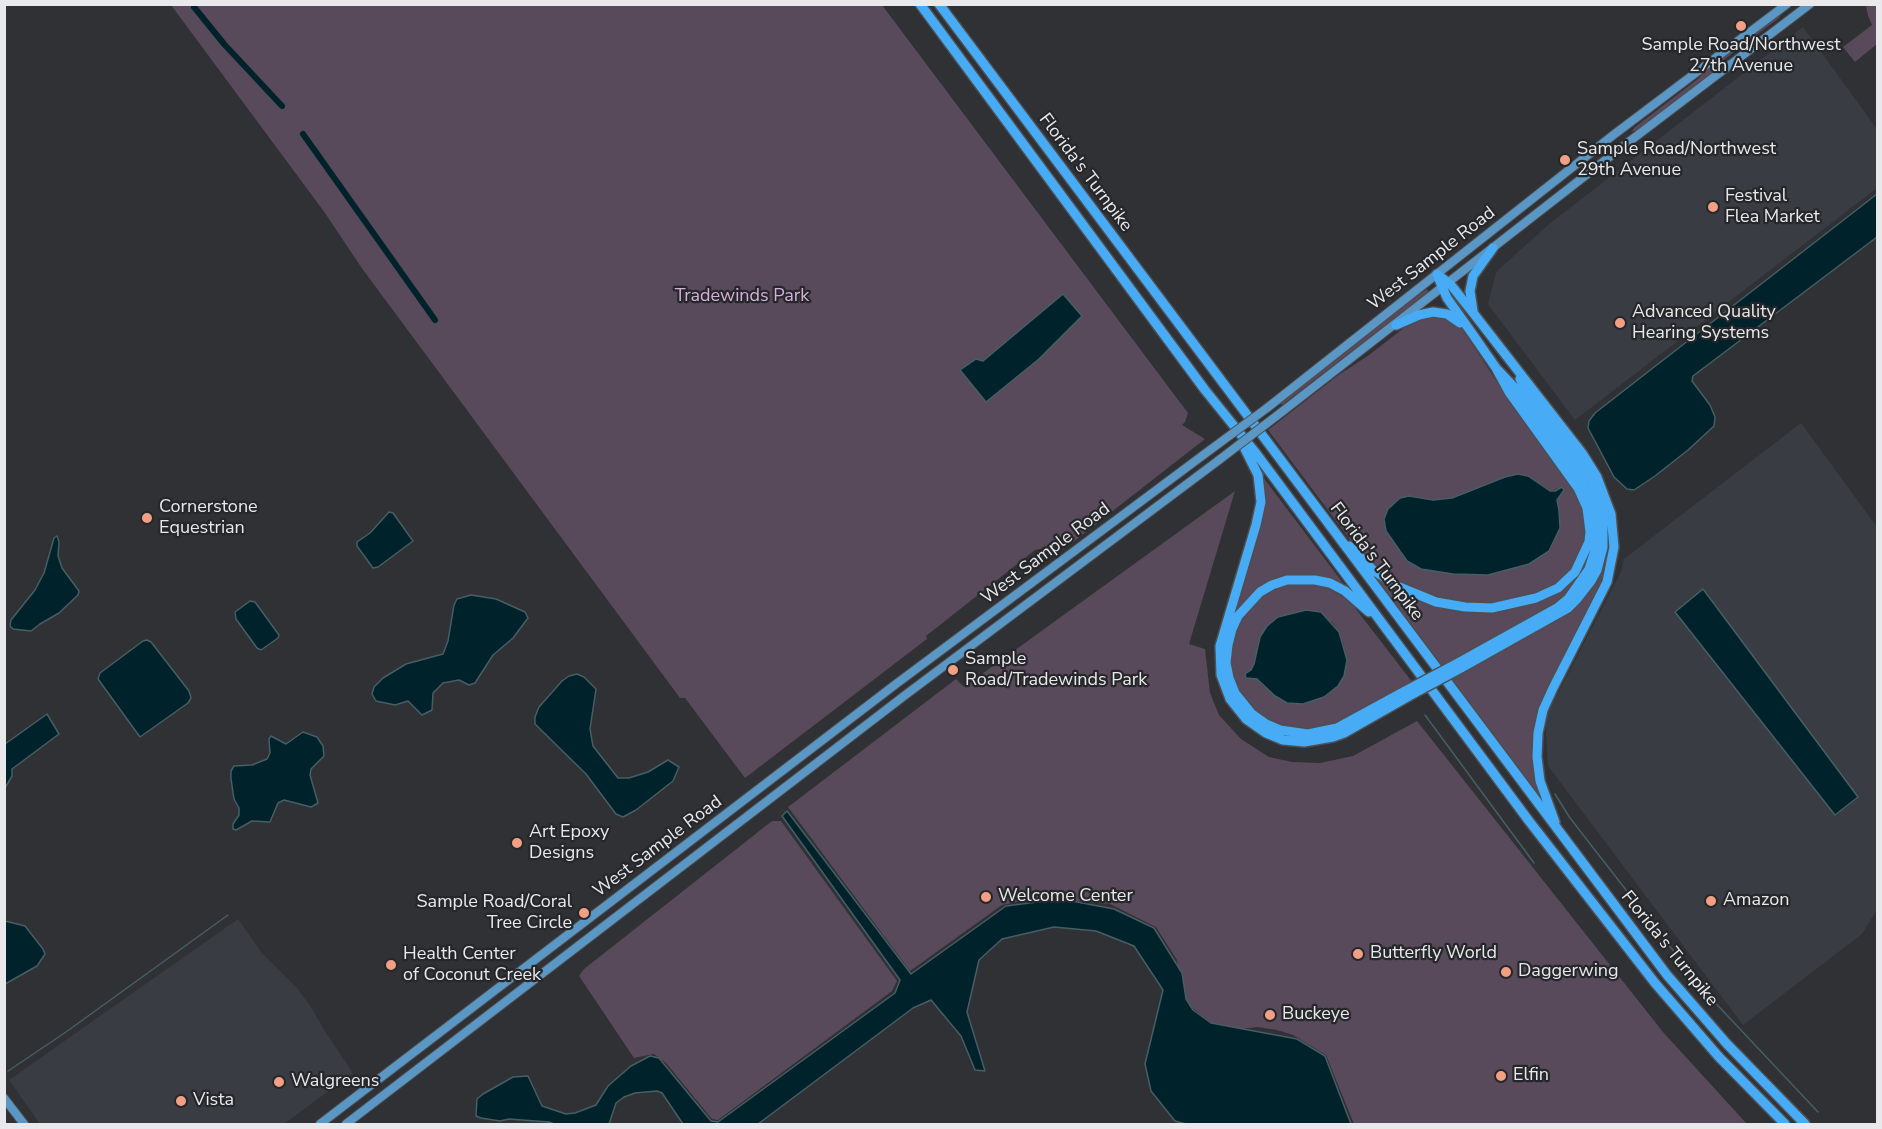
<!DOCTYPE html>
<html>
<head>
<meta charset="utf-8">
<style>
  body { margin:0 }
  #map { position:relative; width:1882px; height:1129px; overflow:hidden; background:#303134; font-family:"Nunito Sans",sans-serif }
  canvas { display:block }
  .frame { position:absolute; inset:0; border:6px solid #e9e9eb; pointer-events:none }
</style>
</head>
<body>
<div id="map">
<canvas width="1882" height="1129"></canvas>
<div class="frame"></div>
</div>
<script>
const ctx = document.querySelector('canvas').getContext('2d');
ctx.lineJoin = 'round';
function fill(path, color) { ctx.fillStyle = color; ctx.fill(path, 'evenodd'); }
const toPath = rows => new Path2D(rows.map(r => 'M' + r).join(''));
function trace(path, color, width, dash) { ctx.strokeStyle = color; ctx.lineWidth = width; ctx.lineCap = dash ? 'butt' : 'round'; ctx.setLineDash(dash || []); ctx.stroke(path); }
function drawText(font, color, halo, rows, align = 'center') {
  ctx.font = font + ' "Nunito Sans",sans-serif'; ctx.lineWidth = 4.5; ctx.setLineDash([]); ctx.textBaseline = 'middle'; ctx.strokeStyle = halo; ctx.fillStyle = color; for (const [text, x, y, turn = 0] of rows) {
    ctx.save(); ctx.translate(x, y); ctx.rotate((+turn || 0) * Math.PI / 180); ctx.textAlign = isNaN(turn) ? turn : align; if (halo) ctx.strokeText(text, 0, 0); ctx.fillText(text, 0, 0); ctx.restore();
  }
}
fill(toPath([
  [1803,27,1877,129,1877,188,1575,420,1488,304,1496,272,1548,225],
  [1801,423,1877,527,1878,908,1862,934,1743,1025,1548,766,1545,718,1621,572,1624,559],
  [238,919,262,953,297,988,311,1007,326,1033,353,1073,284,1124,40,1124,9,1080]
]), '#393c43');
fill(toPath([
  [171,5,882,5,1188,413,1185,422,1182,425,1205,439,1073,542,1035,550,926,636,927,639,745,778,685,698,680,698,361,267,325,213],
  [1866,5,1877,5,1877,44,1855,62,1843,47,1872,25,1868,16],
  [1782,13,1779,18,1721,62,1711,74,1637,130,1631,132,1635,127,1699,78,1708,68],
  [1427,289,1429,292,1282,405,1279,402,1397,309],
  [1440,315,1459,324,1503,391,1576,493,1582,509,1586,534,1576,565,1557,585,1523,599,1482,605,1446,602,1391,579,1363,557,1268,430,1337,376,1369,355,1414,320],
  [1528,476,1550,491,1562,487,1557,500,1559,510,1488,575,1407,561,1386,531,1384,519,1409,496,1433,500,1452,498,1479,489],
  [1260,473,1349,591,1305,577,1251,595,1231,621,1262,513],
  [1235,491,1189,644,1205,649,1210,693,1219,715,1241,739,1269,757,1292,762,1320,763,1353,756,1417,721,1663,1032,1747,1124,1354,1124,1326,1055,1293,1035,1277,1030,1257,1027,1233,1030,1211,1023,1185,1002,1179,984,1177,960,1156,927,1110,904,1038,898,1002,905,910,971,788,807,956,679,964,687],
  [1608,529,1611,538,1609,570,1546,693,1535,775,1541,802,1450,677,1555,622,1579,604,1593,585,1603,565,1607,546],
  [1589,553,1586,566,1568,593,1555,605,1442,667,1370,573,1443,606,1534,602,1579,570],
  [1296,582,1319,585,1329,589,1349,600,1413,683,1339,722,1313,731,1287,730,1254,714,1231,680,1229,642,1248,607,1273,587],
  [1332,622,1339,632,1344,646,1266,688,1257,679,1245,674,1251,670,1254,664],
  [772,821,781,821,897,981,892,991,718,1120,712,1119,666,1063,654,1054,634,1058,579,976,584,969]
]), '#58495b');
const water = toPath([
  [1877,194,1877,237,1693,376,1692,381,1710,405,1715,417,1714,426,1688,450,1655,476,1634,490,1627,489,1614,477,1588,428,1589,421,1595,413,1877,194],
  [1063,294,1082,316,1039,359,986,402,960,370,976,359,983,361,1063,294],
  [1518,474,1528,476,1550,491,1555,491,1562,487,1564,490,1557,500,1559,510,1560,528,1549,551,1529,564,1488,575,1453,574,1421,569,1407,561,1386,531,1384,519,1388,509,1400,498,1409,496,1433,500,1452,498,1505,477,1518,474],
  [389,512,393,513,413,541,378,567,373,568,357,546,357,542,370,533,389,512],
  [57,536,59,542,58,556,62,568,79,591,78,595,59,613,40,624,31,631,13,629,10,626,11,620,35,590,44,573,54,538,57,536],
  [1703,589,1858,797,1835,815,1675,612,1703,589],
  [471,595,496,599,525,612,528,618,513,638,493,655,475,683,469,685,459,680,443,683,433,693,432,710,422,715,408,701,395,705,376,701,372,694,374,687,383,678,406,664,443,654,448,641,454,605,457,599,471,595],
  [250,601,255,602,279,635,278,638,261,650,257,648,236,619,235,612,250,601],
  [1306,610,1321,612,1339,632,1347,660,1344,676,1338,686,1324,697,1303,704,1287,703,1275,696,1257,679,1246,678,1245,674,1251,670,1254,664,1260,637,1267,626,1278,617,1306,610],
  [147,640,151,642,189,691,191,698,188,703,140,737,98,679,100,673,143,641,147,640],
  [577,674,584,677,596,689,590,729,593,746,618,778,629,778,648,772,668,760,679,767,673,781,636,810,623,817,616,814,586,774,535,724,535,717,539,707,562,681,569,676,577,674],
  [47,714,59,734,12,769,12,776,5,788,5,744,47,714],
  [303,732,317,737,323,746,324,756,311,769,310,775,318,803,311,807,284,800,278,803,270,822,252,821,236,830,233,829,233,824,239,815,239,808,234,799,231,779,231,771,234,766,252,765,267,759,270,753,269,739,271,736,286,744,303,732],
  [787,811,911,974,1006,906,1061,899,1114,909,1154,928,1182,973,1186,999,1193,1010,1211,1023,1297,1039,1325,1056,1351,1124,1186,1124,1175,1121,1151,1091,1145,1064,1163,990,1134,946,1096,931,1054,927,1002,939,979,960,967,1012,985,1071,975,1070,961,1036,931,1000,913,1008,758,1124,683,1124,662,1093,657,1091,635,1093,624,1097,616,1103,609,1124,554,1124,549,1122,509,1119,500,1121,481,1118,476,1116,477,1099,483,1094,513,1077,528,1076,542,1106,566,1114,575,1113,596,1105,608,1086,631,1066,650,1056,659,1058,711,1121,718,1122,895,993,900,980,782,816,787,811],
  [5,921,25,926,43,949,45,954,37,966,5,984,5,921]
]);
fill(water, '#00222b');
trace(water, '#465e65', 1.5);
trace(toPath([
  [1425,715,1534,863],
  [1555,794,1570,818,1707,994,1818,1112],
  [8,1071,66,1032,228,915]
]), '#465e65', 1.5);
trace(toPath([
  [194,7,224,44,282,106],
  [303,134,435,320]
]), '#00222b', 6);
const major = toPath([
  [1267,408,1612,136,1787,4],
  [1283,411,1626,144,1810,4],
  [4,1098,24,1124],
  [320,1124,896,684,1210,450],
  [346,1124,904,696,1219,460]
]);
const highway = toPath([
  [920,4,1205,390,1255,452,1529,821,1655,983,1719,1057,1785,1124],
  [939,4,1667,975,1727,1044,1805,1124],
  [1437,274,1451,285,1474,314,1582,453,1597,477,1611,514,1614,547,1607,582,1553,688,1543,710,1538,733,1537,757,1540,781,1555,822],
  [1438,277,1447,298,1469,329,1496,368,1515,388,1580,478,1594,508,1597,531,1595,550,1589,569,1568,599,1557,608,1458,663],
  [1473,311,1470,291,1473,276,1493,248],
  [1396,325,1419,315,1433,312,1447,314,1460,323],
  [1243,445,1258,475,1261,502,1256,525,1220,646,1221,675,1230,699,1246,719,1266,733,1283,740,1304,742,1333,737,1344,733,1409,696],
  [1349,546,1373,570,1397,586,1436,602,1465,607,1492,608,1536,598,1558,588,1575,572,1589,542,1590,532,1587,508,1578,488,1509,392,1496,368],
  [1369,612,1345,591,1330,583,1315,580,1287,580,1272,585,1260,592,1238,616,1232,629,1228,645,1226,663,1229,678,1235,693,1252,714,1266,724,1280,730,1308,734,1337,728,1405,691],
  [1461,668,1568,608,1577,599,1591,581,1597,570,1603,547,1603,519,1593,484,1583,468,1526,391,1520,379]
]);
trace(major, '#4e4f51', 10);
trace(highway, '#4e4f51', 12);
trace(major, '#5a97c4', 8);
trace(highway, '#47abf5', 9);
const majorBridge = toPath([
  [1210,450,1267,408],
  [1219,460,1283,411]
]);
const highwayBridge = toPath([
  [1405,691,1458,663],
  [1409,696,1461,668]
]);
trace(majorBridge, '#4e4f51', 10, []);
trace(highwayBridge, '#4e4f51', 12, []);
trace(majorBridge, '#5a97c4', 8);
trace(highwayBridge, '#47abf5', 9);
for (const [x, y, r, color] of [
  [1741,26,6,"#f39f83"],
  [1565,160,6,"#f39f83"],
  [1713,207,6,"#f39f83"],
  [1620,323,6,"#f39f83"],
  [147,518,6,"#f39f83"],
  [953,670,6,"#f39f83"],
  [517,843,6,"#f39f83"],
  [986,897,6,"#f39f83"],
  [1711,901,6,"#f39f83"],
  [584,913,6,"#f39f83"],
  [1358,954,6,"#f39f83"],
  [391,965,6,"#f39f83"],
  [1506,972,6,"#f39f83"],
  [1270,1015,6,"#f39f83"],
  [1501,1076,6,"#f39f83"],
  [279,1082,6,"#f39f83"],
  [181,1101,6,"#f39f83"]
]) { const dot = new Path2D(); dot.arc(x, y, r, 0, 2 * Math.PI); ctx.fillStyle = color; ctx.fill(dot); trace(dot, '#26272a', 2); }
drawText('18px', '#e9e9eb', '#26272a', [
  ["Sample Road/Northwest",1741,46,"center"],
  ["27th Avenue",1741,67,"center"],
  ["Sample Road/Northwest",1577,150],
  ["29th Avenue",1577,171],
  ["Festival",1725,197],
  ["Flea Market",1725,218],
  ["Advanced Quality",1632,313],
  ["Hearing Systems",1632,334],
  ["Cornerstone",159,508],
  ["Equestrian",159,529],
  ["Sample",965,660],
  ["Road/Tradewinds Park",965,681],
  ["Art Epoxy",529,833],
  ["Designs",529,854],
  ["Welcome Center",998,897],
  ["Amazon",1723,901],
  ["Sample Road/Coral",572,903,"right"],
  ["Tree Circle",572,924,"right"],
  ["Butterfly World",1370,954],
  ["Health Center",403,955],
  ["of Coconut Creek",403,976],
  ["Daggerwing",1518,972],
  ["Buckeye",1282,1015],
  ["Elfin",1513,1076],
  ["Walgreens",291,1082],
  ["Vista",193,1101]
], 'left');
drawText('18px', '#e9e9eb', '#26272a', [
  ["Florida's Turnpike",1085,173,53],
  ["West Sample Road",1432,259,-38],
  ["West Sample Road",1046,554,-37],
  ["Florida's Turnpike",1376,562,53],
  ["West Sample Road",658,847,-37],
  ["Florida's Turnpike",1669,949,51]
]);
drawText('18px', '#d5b0db', '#26272a', [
  ["Tradewinds Park",742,297]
]);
</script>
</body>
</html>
